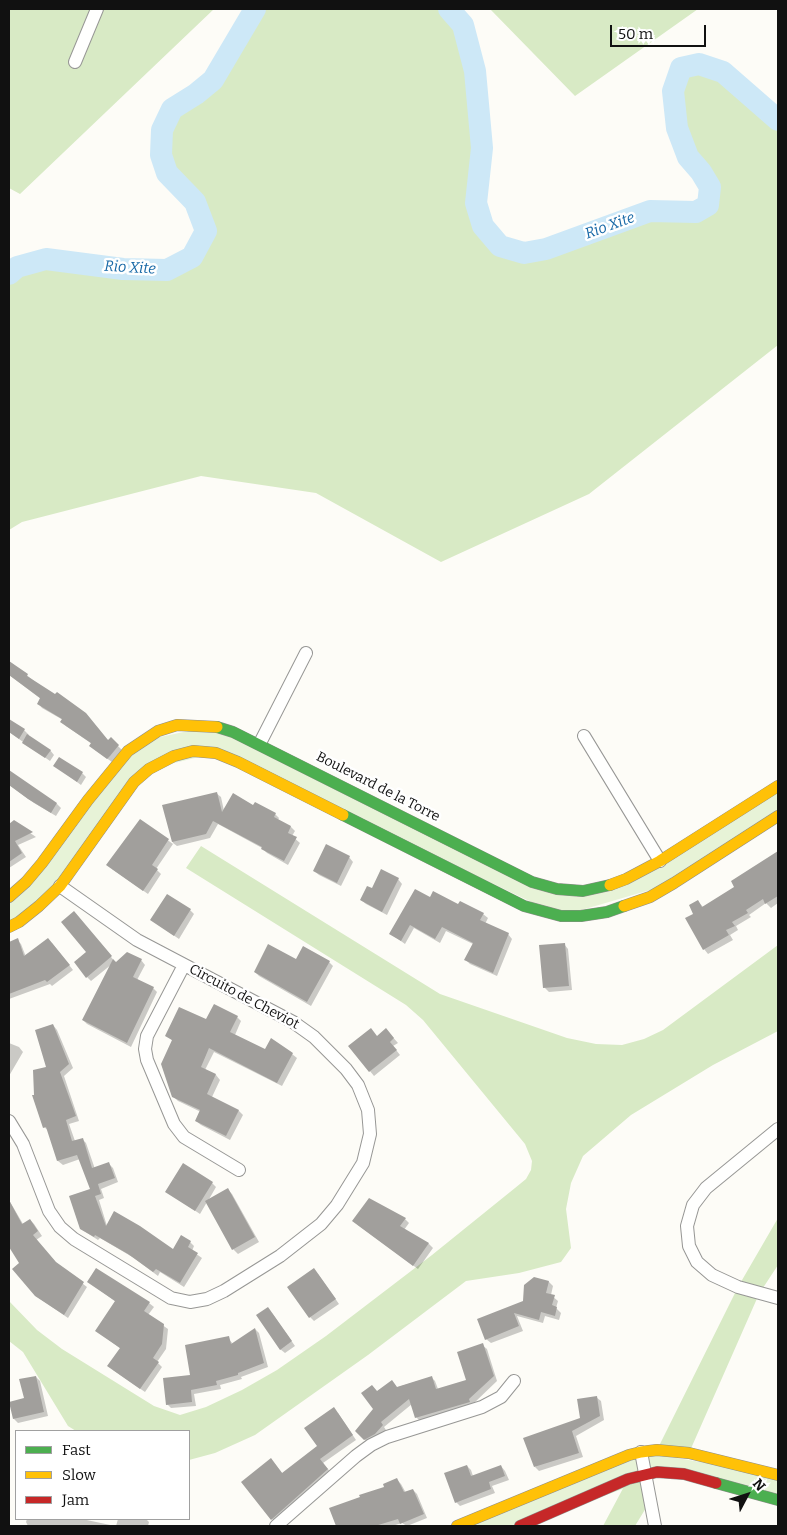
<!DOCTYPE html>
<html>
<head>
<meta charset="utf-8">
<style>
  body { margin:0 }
  #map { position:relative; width:787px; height:1535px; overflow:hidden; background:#fdfcf7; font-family:Bitter,serif }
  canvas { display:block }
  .frame { position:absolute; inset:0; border:10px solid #111; pointer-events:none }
  .legend { position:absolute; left:15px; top:1430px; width:175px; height:90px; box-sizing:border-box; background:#fff; border:1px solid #a0a0a0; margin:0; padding:6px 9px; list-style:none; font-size:15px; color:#111 }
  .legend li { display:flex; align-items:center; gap:10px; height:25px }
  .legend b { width:25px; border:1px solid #a0a0a0 }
  .north { position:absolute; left:722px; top:1470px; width:50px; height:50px; -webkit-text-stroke:4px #fff; paint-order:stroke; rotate:50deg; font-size:14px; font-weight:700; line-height:20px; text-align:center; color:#111 }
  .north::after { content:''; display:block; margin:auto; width:18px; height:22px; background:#111; clip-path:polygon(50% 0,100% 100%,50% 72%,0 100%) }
  .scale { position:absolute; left:610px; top:25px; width:96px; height:22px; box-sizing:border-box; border:2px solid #111; border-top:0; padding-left:6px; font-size:15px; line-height:18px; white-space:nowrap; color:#111; -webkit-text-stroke:4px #fff; paint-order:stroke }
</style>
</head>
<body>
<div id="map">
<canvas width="787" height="1535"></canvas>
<div class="frame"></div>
<ul class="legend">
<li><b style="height:6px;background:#4caf50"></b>Fast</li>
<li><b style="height:6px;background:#ffc107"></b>Slow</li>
<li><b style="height:6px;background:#c62828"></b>Jam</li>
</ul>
<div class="north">N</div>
<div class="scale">50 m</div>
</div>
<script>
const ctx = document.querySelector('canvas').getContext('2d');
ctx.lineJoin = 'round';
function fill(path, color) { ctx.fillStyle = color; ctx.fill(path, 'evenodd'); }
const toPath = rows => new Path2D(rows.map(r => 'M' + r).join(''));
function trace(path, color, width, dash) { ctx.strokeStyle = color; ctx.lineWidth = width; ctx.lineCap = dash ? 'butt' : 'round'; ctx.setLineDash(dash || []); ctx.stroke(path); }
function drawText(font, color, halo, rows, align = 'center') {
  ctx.font = font + ' Bitter,serif'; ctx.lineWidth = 5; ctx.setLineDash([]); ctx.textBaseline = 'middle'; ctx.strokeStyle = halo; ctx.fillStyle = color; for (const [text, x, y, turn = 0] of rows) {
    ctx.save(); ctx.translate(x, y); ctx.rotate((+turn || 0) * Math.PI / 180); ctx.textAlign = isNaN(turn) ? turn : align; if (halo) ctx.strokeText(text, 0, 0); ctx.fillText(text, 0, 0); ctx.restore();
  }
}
fill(toPath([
  [212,726,532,882,602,888,778,786,778,816,674,883,561,916,216,753,149,769,60,886,9,927,9,897,141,741],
  [641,1452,778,1475,778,1500,670,1472,520,1526,457,1526]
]), '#e7f3d7');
fill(toPath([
  [9,9,214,9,20,194,9,188],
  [255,9,449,9,463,25,475,71,482,148,476,203,483,226,500,246,524,253,546,249,650,211,696,212,708,205,710,187,701,172,688,157,677,128,673,91,681,68,699,64,723,72,778,120,778,345,589,494,441,562,316,493,201,476,22,522,9,530,9,274,17,267,46,259,123,269,167,270,192,257,206,231,195,202,167,173,161,155,162,130,172,109,196,94,213,80],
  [490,9,698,9,575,96],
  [201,846,440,994,567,1038,596,1044,622,1045,644,1039,663,1030,778,945,778,1031,713,1065,631,1115,583,1156,571,1183,566,1209,571,1248,561,1262,519,1273,466,1281,368,1355,255,1435,215,1453,189,1460,189,1431,76,1431,68,1426,23,1352,9,1341,9,1301,37,1330,62,1349,154,1406,180,1415,206,1407,242,1390,277,1370,326,1336,432,1255,515,1188,526,1179,531,1170,532,1161,525,1144,423,1020,406,1005,186,868],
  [778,1218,778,1265,759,1294,689,1453,657,1450,738,1287],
  [644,1474,649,1503,635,1526,603,1526,628,1479]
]), '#d8eac5');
fill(toPath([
  [9,661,109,741,111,739,122,750,112,762,95,750,92,744,66,726,63,720,42,708,38,703,41,699,9,675],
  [9,720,24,730,29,735,28,736,50,750,54,755,50,761,9,732],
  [55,766,82,773,86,777,81,785],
  [9,771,57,804,61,808,56,816,34,803,9,785],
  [216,793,221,797,224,811,254,806,275,814,279,818,278,820,291,827,295,831,292,836,300,843,288,865,267,853,262,848,218,824,210,838,177,846,173,843,164,806],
  [140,820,173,844,156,869,161,874,148,894,112,869],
  [14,822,36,837,18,845,26,857,9,868,9,826],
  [778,853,778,903,771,908,766,903,749,915,751,917,736,926,738,930,730,935,733,940,708,954,704,949,695,914,698,901,703,907,736,888,732,882],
  [349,857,353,862,341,886,319,875,314,871],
  [398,879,402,884,387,915,366,904,361,900,372,890],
  [430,899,483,914,488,918,485,924,508,934,512,939,497,976,470,964,465,959,473,944,446,931,440,943,414,928,405,944,391,934],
  [190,910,194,914,179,939,151,920],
  [78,917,116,963,141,960,145,965,137,980,153,988,157,992,131,1047,87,1024,83,1020,112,964,91,981,87,977,88,952],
  [17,940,21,944,26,957,52,943,73,970,52,986,50,984,9,999,9,961,11,960,9,955,9,943],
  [564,944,568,949,572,990,549,992,544,987],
  [329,962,333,966,311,1006,259,976,255,972],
  [237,1017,241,1021,235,1035,265,1051,292,1054,297,1058,282,1086,214,1052,205,1070,216,1075,220,1080,212,1097,239,1111,243,1115,230,1140,201,1125,196,1121,201,1112,178,1101,173,1096,173,1041,167,1036,207,1021],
  [53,1025,57,1030,73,1068,64,1076,79,1121,69,1124,75,1141,82,1139,86,1143,95,1169,108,1163,113,1168,118,1182,101,1189,104,1198,99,1200,107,1226,173,1251,190,1242,194,1246,192,1251,202,1258,184,1287,160,1272,158,1276,134,1258,100,1238,98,1240,81,1229,92,1190,80,1159,63,1165,58,1161,49,1131,44,1127,48,1067],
  [390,1034,398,1043,393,1046,400,1055,374,1076,350,1047],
  [9,1043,19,1047,23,1052,9,1076],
  [212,1183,216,1187,208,1201,228,1190,232,1194,259,1242,238,1254,233,1249,207,1202,200,1214,167,1192],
  [9,1200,23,1224,30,1220,34,1224,42,1236,36,1240,57,1264,87,1287,68,1318,36,1296,21,1263,9,1245],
  [405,1219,409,1223,404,1230,429,1244,433,1248,418,1269,358,1225],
  [96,1269,149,1303,154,1307,148,1315,168,1329,166,1349,157,1362,162,1367,145,1392,113,1370,121,1349,97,1331,116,1302,89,1282],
  [318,1274,339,1304,314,1321,310,1317],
  [535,1278,549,1282,553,1286,551,1295,558,1301,556,1308,561,1313,559,1320,545,1316,543,1323,517,1316,523,1331,491,1343,486,1339,525,1302],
  [272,1313,295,1346,285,1353,280,1349],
  [255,1329,259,1333,268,1367,241,1377,242,1379,220,1385,221,1389,194,1394,196,1406,171,1408,167,1404,228,1338,233,1344],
  [482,1345,487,1349,497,1381,473,1404,421,1422,416,1417,412,1404,384,1427,386,1430,380,1438,369,1444,357,1431,375,1409,378,1393,431,1377,435,1381,438,1389,468,1381],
  [36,1377,40,1381,48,1416,18,1423,14,1419],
  [596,1397,601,1401,604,1420,576,1436,583,1457,539,1471,535,1467,581,1419],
  [338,1413,356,1440,323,1463,332,1474,276,1523,272,1519,275,1464,283,1474,318,1446],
  [467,1466,471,1470,473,1476,501,1466,505,1471,509,1480,492,1486,495,1493,460,1506,456,1502],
  [397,1480,401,1484,406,1493,413,1490,417,1494,427,1518,407,1526,402,1523,392,1526,337,1526,331,1509,386,1487],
  [27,1519,82,1519,115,1526,28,1526,26,1522],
  [118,1519,146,1519,149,1522,148,1526,116,1526]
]), '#0003');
trace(toPath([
  [449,9,463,25,475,71,482,148,476,203,483,226,500,246,524,253,546,249,650,211,696,212,708,205,710,187,701,172,688,157,677,128,673,91,681,68,699,64,723,72,778,120],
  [9,274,17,267,46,259,123,269,167,270,192,257,206,231,195,202,167,173,161,155,162,130,172,109,196,94,213,80,255,9]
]), '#cde8f7', 22);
fill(toPath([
  [9,661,28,674,27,676,55,694,57,692,86,713,108,740,111,737,119,745,110,756,107,759,89,746,91,743,60,722,62,719,37,704,40,698,9,675],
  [9,719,25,729,19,739,9,732],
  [27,734,51,750,45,758,22,743],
  [59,757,83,772,77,782,53,766],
  [9,770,57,803,51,813,28,799,9,785],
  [217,792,222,812,233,793,253,805,255,802,276,813,274,817,291,826,288,833,297,837,284,861,261,849,262,847,213,821,206,834,172,842,162,805],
  [140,819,169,839,152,865,158,869,143,891,106,865],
  [14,820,33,832,15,841,22,853,9,862,9,824],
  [326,844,350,856,337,883,313,871],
  [778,851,778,896,765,904,763,899,746,910,748,913,732,922,735,926,726,930,729,935,703,950,685,918,693,914,689,905,698,900,702,907,734,887,731,881],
  [381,869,399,878,382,912,360,900,367,886,372,888],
  [415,889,430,897,433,891,458,904,460,901,484,913,480,920,509,933,493,973,464,960,473,943,442,927,435,939,410,925,401,941,389,934],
  [167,894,191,909,174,936,150,920],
  [74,911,112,956,86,978,74,962,86,952,61,922],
  [18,938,24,956,48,938,70,965,47,982,45,980,9,994,9,942],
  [565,943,569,986,543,988,539,945],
  [268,944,296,959,303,946,330,961,307,1002,254,972],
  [127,952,142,959,133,977,154,987,127,1043,82,1020,113,959,116,962],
  [214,1004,238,1016,230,1032,265,1049,271,1038,293,1053,277,1083,209,1048,201,1067,216,1074,207,1094,239,1110,226,1136,195,1121,200,1110,172,1097,161,1064,172,1040,165,1036,179,1007,206,1019],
  [53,1024,69,1064,60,1072,76,1116,66,1120,72,1141,83,1138,92,1168,109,1162,115,1178,98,1184,101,1194,95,1196,106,1226,114,1211,140,1226,173,1249,181,1235,191,1241,188,1247,198,1253,180,1283,156,1269,153,1272,128,1254,95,1235,94,1237,80,1229,69,1196,90,1189,77,1155,57,1161,46,1127,43,1128,32,1095,34,1095,33,1070,46,1067,35,1030],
  [371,1028,377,1036,386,1028,394,1038,390,1042,397,1050,369,1072,348,1046],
  [183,1163,213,1182,195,1211,165,1192],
  [228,1188,255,1237,232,1250,205,1201],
  [369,1198,406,1218,400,1226,429,1243,413,1266,352,1221],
  [9,1200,22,1224,30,1219,38,1231,33,1235,56,1262,84,1282,64,1315,35,1296,12,1269,19,1263,9,1247],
  [96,1268,150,1302,144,1311,164,1324,162,1344,153,1358,159,1362,140,1389,107,1366,120,1348,95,1331,115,1301,87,1282],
  [314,1268,336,1299,309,1318,287,1287],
  [534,1277,549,1281,546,1293,555,1295,552,1305,557,1307,555,1316,541,1312,539,1320,514,1313,519,1326,485,1340,477,1319,523,1301,524,1285],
  [268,1307,292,1341,280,1350,256,1315],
  [255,1328,264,1363,238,1373,238,1375,216,1381,217,1385,191,1390,192,1402,166,1405,163,1378,190,1375,185,1345,229,1336,231,1344],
  [483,1343,494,1376,469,1399,470,1402,415,1418,409,1399,381,1422,383,1425,375,1434,364,1440,355,1431,373,1409,361,1393,372,1385,377,1391,392,1380,397,1387,432,1376,436,1389,466,1380,457,1352],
  [36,1376,44,1412,13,1419,9,1402,24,1398,19,1379],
  [597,1396,600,1416,572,1431,579,1453,534,1467,523,1438,580,1418,577,1399],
  [334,1407,353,1435,320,1459,328,1469,271,1520,241,1482,271,1458,282,1473,317,1446,304,1428],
  [467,1465,471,1476,501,1465,505,1476,489,1482,491,1489,455,1503,444,1473],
  [397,1478,404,1492,413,1489,424,1514,400,1524,398,1519,375,1526,336,1526,329,1508,360,1497,359,1495,384,1487,383,1484]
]), '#a19f9c');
const street = toPath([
  [75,62,97,9],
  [584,736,660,861],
  [260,743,306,653],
  [184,965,147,1036,145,1049,147,1060,174,1124,184,1137,239,1170],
  [9,1121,23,1144,49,1211,60,1227,74,1239,171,1298,190,1302,207,1299,224,1291,280,1256,321,1224,337,1205,363,1163,370,1134,368,1110,358,1085,346,1069,314,1037,293,1022,137,940,60,886],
  [778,1129,706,1188,693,1205,687,1226,689,1246,697,1262,712,1275,738,1287,778,1298],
  [641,1452,655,1526],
  [276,1526,356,1456,371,1445,387,1437,482,1407,501,1397,514,1381]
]);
const fast = toPath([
  [217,727,233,732,532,882,557,889,583,891,610,885],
  [343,815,524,906,561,916,581,916,607,912,624,906],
  [716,1483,778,1500]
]);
const slow = toPath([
  [610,885,626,879,660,861,778,786],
  [9,897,26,882,42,863,88,800,128,751,158,731,177,725,217,727],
  [624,906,650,897,674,883,778,816],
  [9,927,19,922,39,906,60,886,134,782,149,769,174,756,193,751,216,753,238,762,343,815],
  [457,1526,629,1455,641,1452,657,1450,689,1453,778,1475]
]);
const jam = toPath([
  [520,1526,628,1479,657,1472,684,1474,716,1483]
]);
trace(street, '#979795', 14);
trace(fast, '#8e8d8b', 12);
trace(slow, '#8e8d8b', 12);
trace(jam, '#8e8d8b', 12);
trace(street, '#fffffe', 12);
trace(fast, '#4caf50', 11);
trace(slow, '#ffc107', 11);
trace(jam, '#c62828', 11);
drawText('14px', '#111', '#fff', [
  ["Boulevard de la Torre",378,787,27],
  ["Circuito de Cheviot",244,997,28]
]);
drawText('italic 15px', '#1768a6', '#fff', [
  ["Rio Xite",610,226,-20],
  ["Rio Xite",130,268,3]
]);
</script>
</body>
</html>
